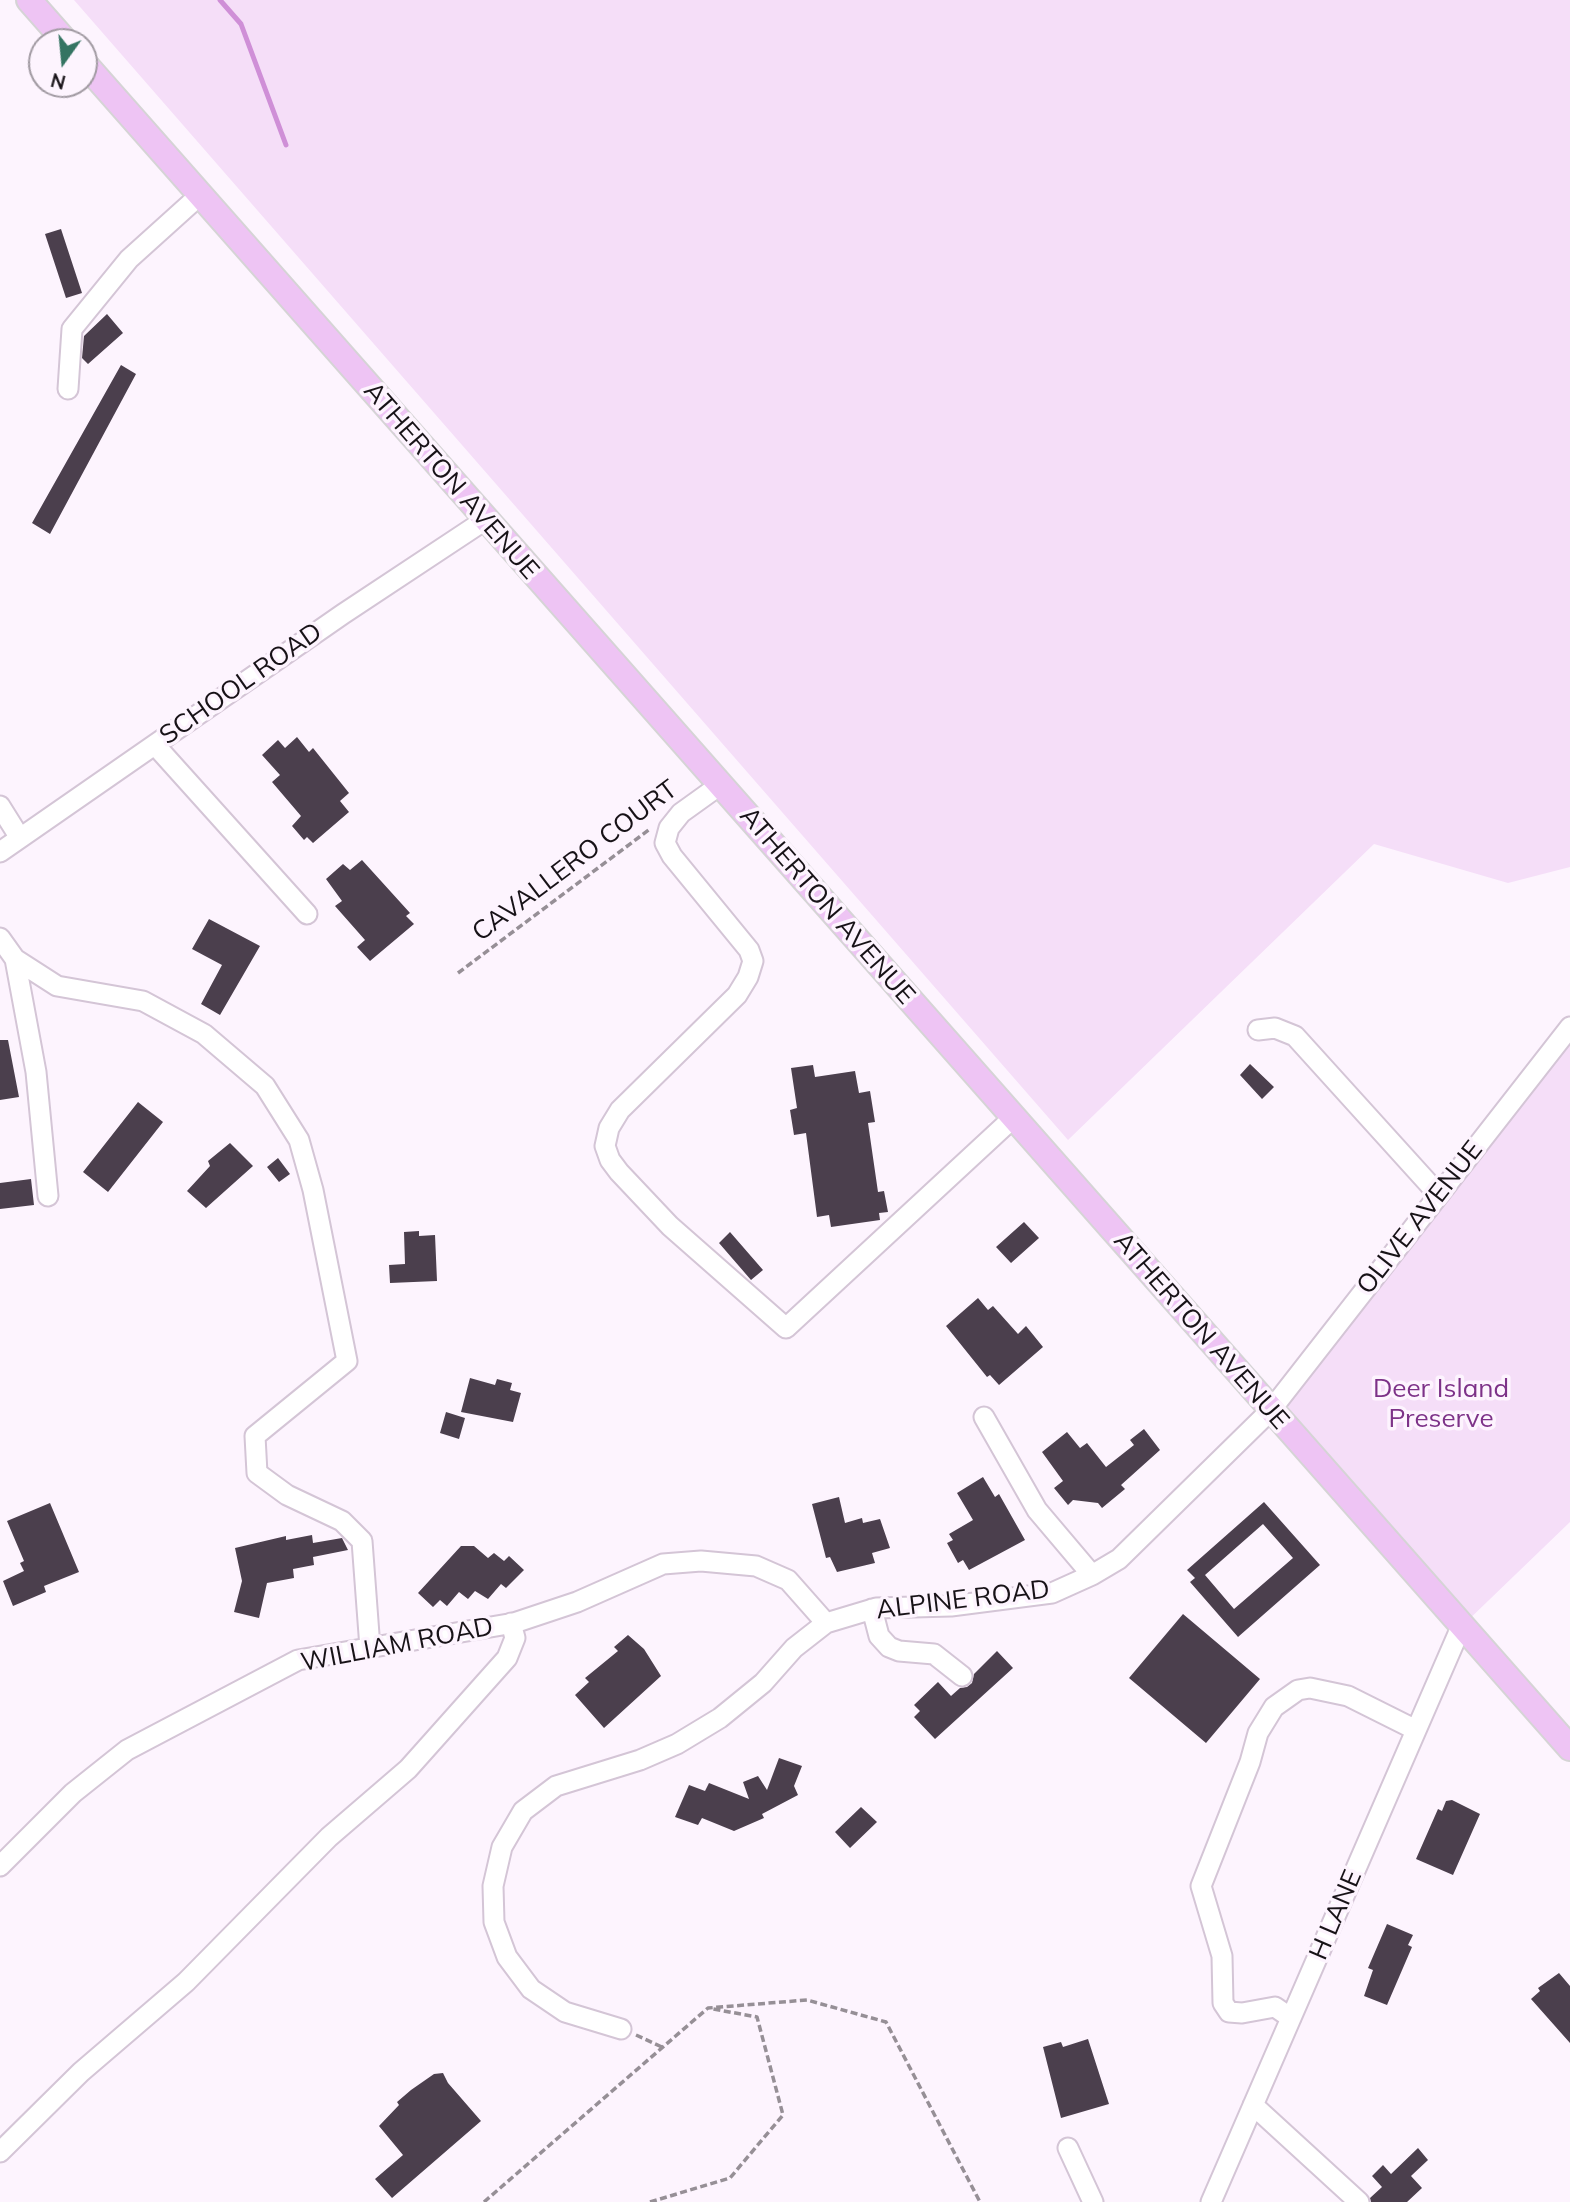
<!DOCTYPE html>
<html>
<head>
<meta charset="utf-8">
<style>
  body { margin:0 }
  #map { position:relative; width:1570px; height:2202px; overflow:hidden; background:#fdf4fe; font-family:Mulish,sans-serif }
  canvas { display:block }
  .north { position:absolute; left:28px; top:28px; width:70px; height:70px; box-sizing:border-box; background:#fdf4fe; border:2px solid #a19aa2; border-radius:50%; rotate:195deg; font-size:19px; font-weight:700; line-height:28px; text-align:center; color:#171217 }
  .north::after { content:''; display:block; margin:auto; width:24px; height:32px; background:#347462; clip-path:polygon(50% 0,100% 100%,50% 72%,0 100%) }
</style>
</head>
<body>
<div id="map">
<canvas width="1570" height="2202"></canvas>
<div class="north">N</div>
</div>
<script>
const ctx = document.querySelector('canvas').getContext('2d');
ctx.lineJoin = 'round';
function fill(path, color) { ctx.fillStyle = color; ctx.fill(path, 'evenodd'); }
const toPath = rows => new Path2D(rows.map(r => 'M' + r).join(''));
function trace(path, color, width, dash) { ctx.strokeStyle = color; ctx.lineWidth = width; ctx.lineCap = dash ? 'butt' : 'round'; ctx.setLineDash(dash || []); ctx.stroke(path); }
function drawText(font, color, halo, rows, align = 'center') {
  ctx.font = font + ' Mulish,sans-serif'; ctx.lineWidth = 7; ctx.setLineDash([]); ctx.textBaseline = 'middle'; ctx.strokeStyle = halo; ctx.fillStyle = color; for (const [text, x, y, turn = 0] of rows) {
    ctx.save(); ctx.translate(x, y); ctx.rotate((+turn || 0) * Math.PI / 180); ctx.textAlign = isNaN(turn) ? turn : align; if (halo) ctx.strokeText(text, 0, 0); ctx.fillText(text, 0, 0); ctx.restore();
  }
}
fill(toPath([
  [74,0,1570,0,1570,867,1508,883,1374,844,1068,1140],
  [1570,1027,1570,1522,1461,1627,1271,1410]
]), '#f5def8');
trace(toPath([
  [220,0,241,24,286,145]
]), '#cf8fd7', 5);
fill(toPath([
  [61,229,82,293,66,298,45,234],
  [107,314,123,333,88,364,82,358,84,336],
  [121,365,136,374,50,534,32,523],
  [297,737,309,752,313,748,349,793,340,801,349,812,313,843,307,837,304,840,292,826,301,816,272,782,280,775,262,755,278,740,285,748],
  [362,860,410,913,406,916,414,924,370,961,357,947,365,940,335,906,342,901,326,879,343,864,350,870],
  [209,919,260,946,220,1015,201,1004,222,965,192,949],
  [0,1040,8,1040,19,1097,0,1100],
  [1250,1064,1274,1087,1262,1099,1240,1075],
  [813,1065,815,1077,855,1071,859,1093,870,1091,875,1122,868,1123,878,1192,884,1191,888,1212,879,1213,880,1220,831,1227,829,1215,817,1217,806,1133,794,1135,790,1110,797,1108,791,1068],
  [138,1102,163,1122,108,1192,83,1172],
  [230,1143,253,1166,206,1208,187,1191,210,1166,208,1161],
  [278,1158,290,1174,279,1182,267,1167],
  [31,1179,34,1205,0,1209,0,1183],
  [1024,1222,1039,1238,1011,1263,996,1247],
  [419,1231,419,1236,435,1235,437,1281,390,1283,389,1265,405,1264,404,1232],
  [730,1232,763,1270,751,1280,719,1243],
  [978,1298,988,1310,993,1306,1018,1334,1026,1326,1043,1347,999,1385,990,1375,987,1377,946,1326],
  [470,1378,495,1385,497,1379,512,1383,510,1390,521,1393,513,1422,461,1412],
  [446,1412,465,1418,459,1439,440,1433],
  [1144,1429,1160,1450,1121,1485,1125,1489,1102,1508,1098,1503,1073,1500,1068,1505,1054,1488,1063,1481,1042,1452,1067,1432,1080,1448,1087,1443,1106,1467,1134,1445,1130,1440],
  [983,1477,995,1497,999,1494,1025,1540,969,1570,963,1560,958,1563,947,1543,953,1540,949,1534,973,1520,957,1493],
  [839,1497,845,1523,862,1518,863,1523,880,1519,890,1548,872,1553,875,1563,837,1572,830,1557,826,1558,812,1504],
  [1264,1502,1320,1565,1238,1637,1190,1582,1195,1578,1187,1570],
  [1263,1524,1293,1558,1234,1609,1205,1575],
  [50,1503,79,1572,44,1586,46,1592,13,1606,3,1581,24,1571,20,1563,24,1561,7,1521],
  [312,1535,313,1543,342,1538,348,1550,313,1557,314,1565,293,1569,294,1578,267,1583,259,1618,234,1612,242,1581,235,1548,286,1536,286,1540],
  [461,1546,474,1546,488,1558,494,1553,504,1561,509,1556,524,1570,506,1588,501,1584,488,1599,475,1591,468,1599,459,1592,447,1606,440,1600,433,1607,418,1593],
  [1183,1614,1260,1679,1206,1743,1129,1678],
  [628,1635,644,1649,661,1676,604,1728,575,1695,589,1682,585,1678,618,1651,614,1647],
  [997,1651,1013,1668,935,1739,914,1717,920,1711,914,1705,938,1682,951,1696,960,1688,967,1687,972,1683,974,1674],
  [779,1758,802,1766,794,1786,798,1795,762,1814,764,1818,734,1831,702,1818,698,1825,675,1817,689,1785,705,1791,709,1783,749,1799,743,1782,758,1776,767,1790],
  [1452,1800,1480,1814,1453,1875,1416,1859,1438,1809,1442,1811,1446,1801],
  [861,1807,877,1822,850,1848,835,1832],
  [1387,1924,1413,1935,1408,1945,1412,1947,1387,2005,1364,1996,1373,1970,1368,1968],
  [1559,1973,1570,1986,1570,2043,1531,1999,1540,1991,1538,1988],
  [1088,2039,1109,2104,1061,2118,1043,2047,1061,2042,1063,2047],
  [443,2073,448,2083,481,2121,392,2198,375,2179,403,2155,379,2126,399,2105,397,2102,411,2090,434,2074],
  [1418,2148,1428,2160,1411,2176,1422,2188,1407,2202,1371,2202,1370,2198,1382,2187,1372,2176,1383,2165,1391,2174]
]), '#4b3f4d');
const minor = toPath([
  [68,389,72,329,129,259,200,195],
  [155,745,307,914],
  [720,785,681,813,669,828,665,843,672,856,749,950,753,961,748,977,737,995,620,1110,609,1128,605,1146,610,1160,619,1172,670,1226,786,1328,1013,1118],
  [0,806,20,838],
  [0,852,343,614,485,520],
  [0,938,15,959,57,986,143,1001,204,1034,265,1086,299,1140,313,1190,347,1361,255,1436,257,1473,287,1495,342,1521,362,1541,370,1648],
  [15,959,36,1072,48,1196],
  [1258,1030,1275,1028,1295,1036,1439,1195],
  [984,1417,1037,1510,1092,1575],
  [872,1609,879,1636,889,1647,899,1651,934,1654,962,1676],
  [0,1866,73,1793,127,1750,298,1660,514,1623,577,1602,663,1564,701,1561,756,1566,788,1580,826,1623],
  [1291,2018,1275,2007,1242,2013,1229,2012,1223,2003,1222,1956,1201,1886,1250,1762,1258,1733,1274,1707,1298,1690,1310,1688,1348,1696,1416,1730],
  [621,2029,565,2012,531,1989,507,1957,494,1922,493,1886,502,1847,523,1811,556,1786,640,1760,677,1744,720,1718,763,1683,794,1648,826,1623,876,1608,951,1606,1052,1593,1092,1575,1119,1559,1271,1410,1570,1027],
  [1253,2105,1359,2202],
  [1068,2148,1093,2202],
  [0,2152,81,2072,186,1982,329,1837,408,1769,507,1658,515,1638,511,1623],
  [1211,2202,1461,1627]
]);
const major = toPath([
  [29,0,66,42],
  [84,63,1570,1748]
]);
trace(minor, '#d4c5d6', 23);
trace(major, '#d5d4d5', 28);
trace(toPath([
  [458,973,650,829],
  [636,2035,662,2047],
  [484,2202,708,2008,807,2000,886,2022,980,2202],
  [650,2202,730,2178,783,2115,757,2017,713,2009]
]), '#968f96', 3.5, [7, 3.5]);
trace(minor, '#fff', 19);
trace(major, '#eec4f4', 24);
drawText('26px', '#171217', '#fdf4fe', [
  ["ATHERTON AVENUE",451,481,49],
  ["SCHOOL ROAD",241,684,-35],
  ["CAVALLERO COURT",575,861,-37],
  ["ATHERTON AVENUE",827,906,49],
  ["OLIVE AVENUE",1420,1218,-52],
  ["ATHERTON AVENUE",1201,1331,49],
  ["ALPINE ROAD",963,1600,-7],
  ["WILLIAM ROAD",397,1645,-11],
  ["H LANE",1336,1915,-67]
]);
drawText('26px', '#7d3288', '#fdf4fe', [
  ["Deer Island",1441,1389],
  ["Preserve",1441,1419]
]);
</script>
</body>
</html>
